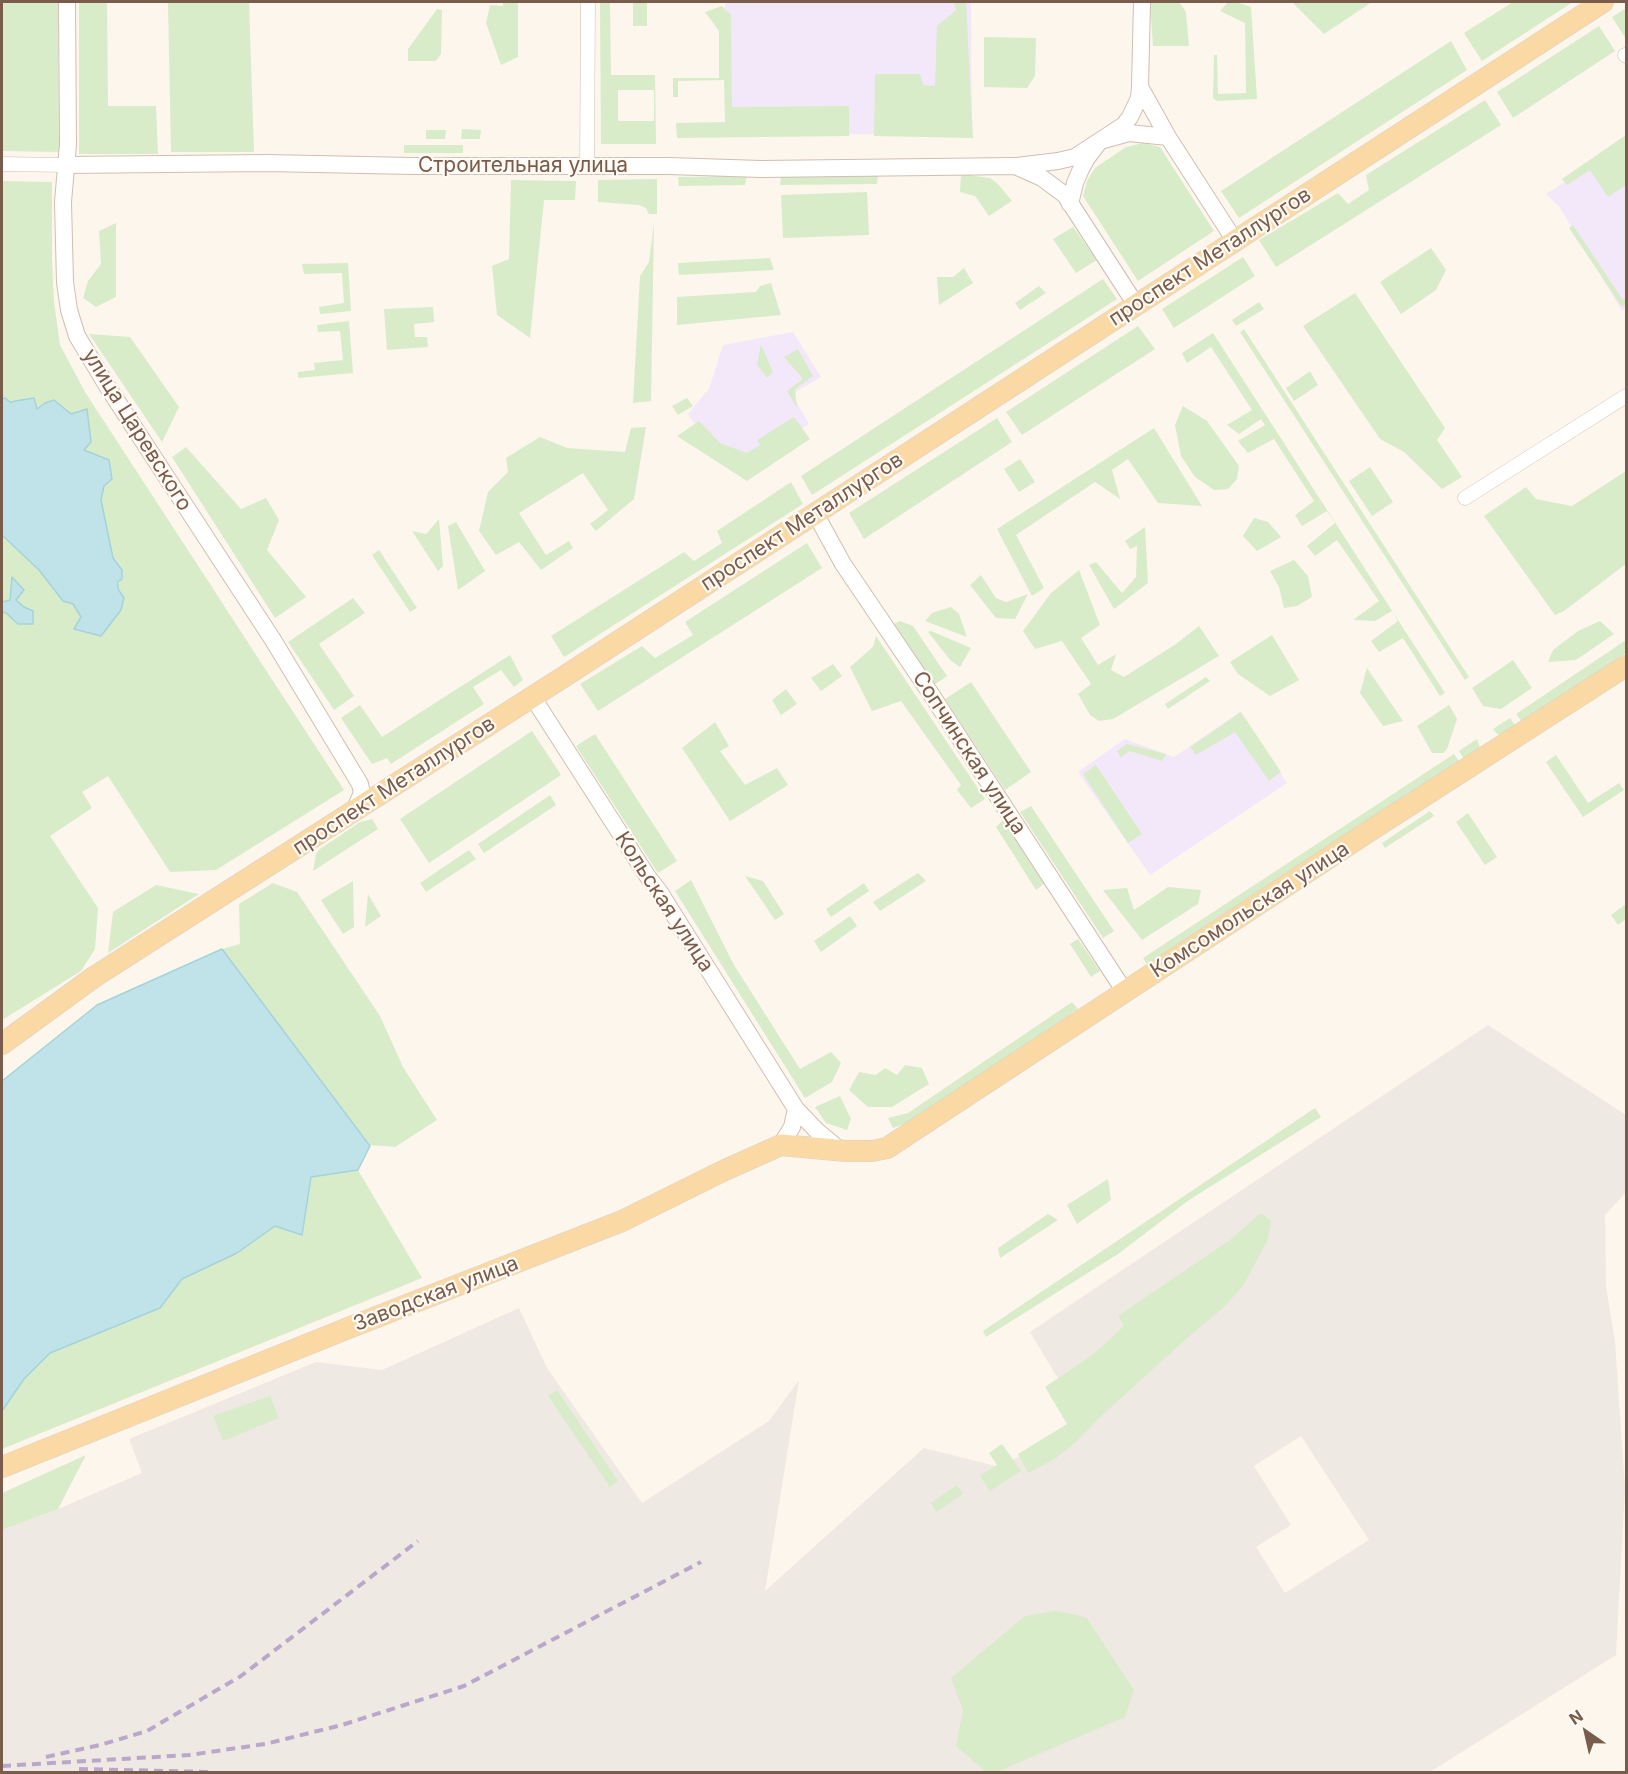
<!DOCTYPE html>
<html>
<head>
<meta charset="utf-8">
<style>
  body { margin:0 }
  #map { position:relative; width:1628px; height:1774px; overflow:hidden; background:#fdf6ec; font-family:Inter,sans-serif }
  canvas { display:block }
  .frame { position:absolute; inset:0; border:3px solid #7a5c4d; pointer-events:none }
  .north { position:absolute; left:1556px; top:1702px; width:60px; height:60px; -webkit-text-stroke:4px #fffaf3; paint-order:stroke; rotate:326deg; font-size:16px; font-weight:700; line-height:24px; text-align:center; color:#7a5c4d }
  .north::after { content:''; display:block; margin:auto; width:21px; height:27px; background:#7a5c4d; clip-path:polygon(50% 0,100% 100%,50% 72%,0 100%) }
</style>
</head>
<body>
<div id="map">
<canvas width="1628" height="1774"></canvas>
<div class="frame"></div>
<div class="north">N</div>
</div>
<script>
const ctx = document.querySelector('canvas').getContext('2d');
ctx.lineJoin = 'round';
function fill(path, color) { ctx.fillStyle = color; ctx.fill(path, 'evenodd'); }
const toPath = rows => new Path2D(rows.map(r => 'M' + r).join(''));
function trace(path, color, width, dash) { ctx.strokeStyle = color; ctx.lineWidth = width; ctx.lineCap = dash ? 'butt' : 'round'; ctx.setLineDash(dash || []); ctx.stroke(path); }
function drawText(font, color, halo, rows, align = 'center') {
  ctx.font = font + ' Inter,sans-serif'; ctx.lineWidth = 4.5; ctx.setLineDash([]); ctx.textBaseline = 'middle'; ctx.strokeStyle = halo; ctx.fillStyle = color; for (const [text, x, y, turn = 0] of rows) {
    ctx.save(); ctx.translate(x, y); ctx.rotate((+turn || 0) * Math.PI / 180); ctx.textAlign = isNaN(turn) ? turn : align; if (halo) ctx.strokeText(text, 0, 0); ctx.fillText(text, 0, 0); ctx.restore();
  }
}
fill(toPath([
  [1488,1025,1626,1115,1626,1192,1605,1215,1606,1287,1615,1341,1625,1488,1616,1655,1430,1772,2,1772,2,1530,58,1509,142,1473,129,1439,316,1362,382,1370,519,1308,547,1368,642,1503,769,1421,799,1380,765,1591,924,1448,1000,1467,1083,1420,1030,1332],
  [1301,1436,1369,1540,1285,1593,1256,1547,1291,1525,1254,1466]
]), '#efe9e4');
fill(toPath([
  [725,2,971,2,972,136,727,132],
  [1626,142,1626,308,1622,311,1559,206,1546,194],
  [793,332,821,377,792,394,809,424,745,465,706,443,688,414,709,389,723,345],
  [1240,712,1287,783,1150,875,1078,772,1125,739,1174,757]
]), '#f3e8fa');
fill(toPath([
  [2,2,58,2,59,152,2,151],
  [79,2,107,2,108,106,156,106,158,154,79,154],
  [168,2,249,2,254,152,171,152],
  [503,2,518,2,518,57,501,65,486,23,490,5,503,6],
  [600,2,610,2,611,75,655,75,656,144,601,144],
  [618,90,654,90,654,121,618,121],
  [633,2,647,2,647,26,633,26],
  [954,2,966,2,973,138,874,136,875,74,920,74,923,85,935,86,937,26,956,10],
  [1150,2,1179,2,1186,12,1189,46,1153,46],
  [1228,2,1236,2,1251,7,1257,99,1217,101,1213,98,1214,55,1217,55,1218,94,1246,93,1245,23,1220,11],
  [1292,2,1372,2,1324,34],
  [1513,2,1573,2,1482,61,1464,33],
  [722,6,731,15,732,107,849,106,849,136,677,138,676,123,725,122,724,80,678,81,678,97,673,97,673,78,719,78,719,31,705,12],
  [1626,8,1626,39,1612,17],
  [437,9,442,10,441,54,436,61,408,61,408,49],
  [1599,26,1615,51,1513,118,1497,92],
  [984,37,1036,38,1035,76,1027,88,984,87],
  [1451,41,1467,70,1239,218,1221,191],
  [1485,100,1501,125,1276,267,1259,240,1338,193,1348,204,1369,190,1366,175],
  [462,129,481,130,480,139,461,139],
  [426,130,446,130,445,139,426,139],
  [1626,135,1626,185,1608,197,1590,170,1567,185,1562,179],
  [1143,143,1160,147,1214,231,1138,281,1083,196,1087,181,1095,168,1126,147],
  [404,145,463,145,463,153,404,153],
  [878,174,877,184,780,185,781,176],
  [961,174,990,178,999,185,1012,201,989,216,975,196,960,192],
  [747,176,745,185,679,186,678,177],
  [657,179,657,214,649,214,646,208,639,205,598,202,598,180],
  [511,180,576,181,575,200,544,200,530,338,497,315,492,266,509,259],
  [2,181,52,182,52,260,54,302,60,345,85,392,344,790,216,870,170,872,108,776,82,792,92,808,50,836,98,908,95,949,81,971,2,1020,2,535,39,570,62,600,73,604,81,617,75,629,118,589,122,570,113,558,101,500,104,486,83,450,87,409,71,414,45,403,36,409,33,398,10,402,2,399],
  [867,192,869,235,783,238,781,195],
  [116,223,116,297,96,307,83,298,88,281,101,264,99,231],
  [654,223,651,401,633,403,640,276,649,262],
  [1573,225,1623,300,1626,298,1626,304,1622,307,1569,228],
  [1073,227,1097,260,1076,273,1053,239],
  [1431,248,1446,270,1436,290,1401,314,1380,282],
  [1243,257,1255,276,1174,328,1162,309],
  [770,258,774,270,679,275,678,263],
  [348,263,351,311,320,314,319,307,344,303,342,273,304,274,302,264],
  [964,268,973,283,939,305,937,277,953,277],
  [1103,279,1117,299,812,495,801,476],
  [771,283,781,315,677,325,677,297,756,292,760,286],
  [1039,286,1046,293,1020,310,1015,303],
  [1355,293,1445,428,1437,440,1462,477,1442,489,1404,452,1380,439,1303,326],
  [1259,302,1264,309,1236,326,1232,320],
  [433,307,434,322,414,324,415,337,427,337,428,347,387,350,384,309],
  [349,321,353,373,298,378,298,372,315,370,314,363,343,360,340,331,318,332,317,325],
  [1138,326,1155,349,1022,435,1006,412],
  [1244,329,1469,677,1465,680,1240,332],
  [1213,333,1445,693,1440,696,1403,638,1379,652,1371,641,1398,621,1392,611,1375,621,1353,620,1379,601,1337,540,1315,556,1307,546,1335,523,1327,511,1302,526,1295,515,1314,501,1274,439,1248,453,1238,441,1265,425,1261,419,1239,434,1227,425,1252,410,1211,347,1187,363,1182,353],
  [89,334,130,337,179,407,162,442],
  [761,345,773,372,767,378,757,364],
  [798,349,813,376,795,389,797,408,787,391,803,379,784,357],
  [1310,371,1318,385,1294,401,1286,388],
  [687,398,693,406,678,415,672,406],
  [1183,406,1207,421,1239,466,1237,479,1228,489,1214,490,1195,477,1181,456,1175,425],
  [794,417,810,439,747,481,677,436,699,421,720,443,747,453,760,445,757,440],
  [997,418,1012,442,864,539,849,513],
  [646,427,634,499,596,531,590,524,608,510,583,473,519,513,546,555,569,541,573,548,541,570,519,542,496,555,479,531,488,492,508,472,506,458,540,437,567,448,625,452,631,428],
  [1154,428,1202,506,1158,503,1128,459,1112,470,1120,499,1095,482,1016,535,1044,588,1032,596,997,529],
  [186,447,241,509,266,498,279,520,267,550,306,597,275,618,172,457],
  [1020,459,1035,482,1019,492,1004,469],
  [1370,467,1393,502,1372,516,1349,481],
  [1626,471,1626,564,1564,611,1555,615,1484,516,1526,487,1536,499,1572,506],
  [791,482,803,504,564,657,551,636,684,552,694,561,722,543,717,531],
  [1254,518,1268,522,1281,537,1257,551,1243,536],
  [439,519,443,566,438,571,412,531,426,534],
  [456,522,485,571,458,590,448,526],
  [1145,527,1148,583,1114,609,1089,565,1096,562,1122,593,1136,577,1137,546,1130,549,1125,541],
  [807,543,822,568,598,711,580,684,642,646,655,658,693,635,685,622],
  [379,550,417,608,410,612,372,555],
  [1294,560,1308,576,1312,597,1297,606,1284,608,1279,587,1270,571],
  [1079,570,1100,625,1081,638,1098,665,1116,654,1111,670,1124,677,1176,644,1199,626,1219,656,1113,719,1099,721,1090,715,1078,694,1091,684,1062,641,1035,649,1023,631,1051,593],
  [981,575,996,598,1006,602,1028,594,1015,619,996,618,970,585],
  [353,598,365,613,319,644,354,696,334,710,288,642],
  [951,607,959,614,967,637,925,621,932,613],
  [900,621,913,626,947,676,934,685,894,624],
  [1600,621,1614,634,1576,660,1548,662,1553,650,1578,631],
  [931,631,971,648,960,667,951,661,928,632],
  [1272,635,1299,680,1270,696,1238,674,1230,662],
  [876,636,985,799,971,808,957,790,961,785,901,701,872,711,850,667,873,647],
  [1626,640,1626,653,1522,722,1516,714],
  [510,655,523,680,514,687,501,670,473,687,484,704,391,764,387,758,372,764,341,718,360,705,382,737],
  [1513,660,1532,688,1501,709,1483,706,1472,688],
  [833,664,842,676,821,691,811,678],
  [1367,668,1403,721,1383,726,1360,693],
  [1206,677,1210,681,1168,709,1165,704],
  [971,682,1031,772,1005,790,945,699],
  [786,689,797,704,781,715,772,700],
  [1449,705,1457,719,1447,749,1443,753,1432,753,1417,726],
  [1241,712,1281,772,1269,781,1235,732,1196,755,1190,747],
  [1510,718,1517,728,1500,735,1496,733,1493,729],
  [715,722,729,746,720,751,745,785,777,768,788,785,730,821,682,748],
  [532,731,561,775,429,863,400,819],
  [595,734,677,861,658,873,576,746],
  [1477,739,1480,748,1465,761,1459,751],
  [1127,744,1166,754,1162,761,1130,751,1121,757,1117,751],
  [1454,754,1461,764,1425,787,1410,792,1388,807,1380,817,1149,968,1143,958],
  [1556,755,1588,803,1619,783,1624,790,1583,817,1546,762],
  [1096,765,1142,834,1128,843,1083,774],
  [550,795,556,805,484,853,478,844],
  [1031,806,1114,931,1103,938,1020,812],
  [1430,811,1434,816,1385,848,1382,843],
  [1468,813,1497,857,1485,865,1456,822],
  [372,819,378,829,313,871,316,854,320,849,360,822],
  [1003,820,1044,884,1036,890,996,827],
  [469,850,476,859,426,892,420,883],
  [918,873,926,881,880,911,873,902],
  [745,876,763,881,784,914,775,920],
  [691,880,734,965,800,1069,831,1052,841,1063,832,1082,805,1098,675,891],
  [353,881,354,927,343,934,321,900],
  [273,883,297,892,380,1016,403,1067,437,1120,395,1147,370,1145,222,949,240,944,239,904],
  [864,883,869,891,831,917,826,909],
  [156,885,199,894,108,953,113,912],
  [1168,887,1201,890,1198,904,1142,940,1103,890,1127,888,1134,910],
  [368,894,381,916,365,927],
  [1626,904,1626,919,1618,925,1611,915],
  [850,916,857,926,821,952,814,941],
  [1078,939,1100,971,1091,977,1070,944],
  [1072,1002,1078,1009,912,1121,893,1128,888,1118,908,1113],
  [905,1065,922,1068,929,1084,892,1107,868,1107,849,1090,859,1072,876,1075,885,1068,897,1075],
  [840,1096,851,1119,847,1130,826,1123,815,1107],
  [1315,1108,1321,1117,1189,1200,1118,1254,986,1337,983,1331],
  [358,1170,422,1278,2,1449,2,1411,24,1379,50,1353,160,1308,182,1279,237,1253,275,1225,311,1177],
  [1108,1179,1111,1200,1077,1224,1067,1205],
  [1261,1213,1271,1221,1268,1239,1243,1286,1222,1309,1186,1339,1097,1420,1076,1442,1056,1458,1028,1473,1018,1454,1067,1424,1045,1387,1095,1353,1124,1326,1118,1316,1230,1240],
  [1048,1214,1058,1220,1000,1258,998,1248],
  [557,1390,618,1481,610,1487,548,1396],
  [270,1396,279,1418,223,1441,213,1416],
  [1002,1444,1021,1471,990,1491,980,1476,997,1465,989,1453],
  [86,1455,58,1509,2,1530,2,1493],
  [957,1485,963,1494,936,1512,931,1503],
  [1056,1611,1086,1617,1134,1690,1125,1717,997,1772,986,1772,956,1746,963,1710,951,1678,1025,1616]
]), '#d8ecc9');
const water = toPath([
  [5,398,10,402,34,398,37,409,45,403,54,400,71,414,87,409,91,442,84,450,109,460,112,479,104,486,101,500,113,558,122,570,122,579,118,582,118,589,124,598,121,610,101,636,74,629,81,617,73,604,63,601,39,570,2,535,2,399,5,398],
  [12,577,24,590,16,600,24,607,33,611,33,624,18,624,5,612,2,614,2,602,10,600,12,577],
  [222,949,370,1146,358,1170,311,1177,302,1235,275,1226,237,1253,182,1279,160,1308,50,1353,24,1379,2,1411,2,1081,97,1005,222,949]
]);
fill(water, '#bfe3e8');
trace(water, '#a5d3da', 1.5);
const minor = toPath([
  [1625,55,1626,56],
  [2,164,66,165],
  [587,166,588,2],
  [1465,498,1626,396]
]);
const tertiary = toPath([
  [67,2,68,144,63,202,65,282,69,310,77,336,109,389,273,640,360,784,362,793,354,811],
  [1140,87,1168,137,1235,241],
  [66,165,266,163,413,166,669,166,761,169,1015,166,1042,178,1065,195,1136,305],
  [1017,166,1058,161,1075,157,1124,125,1130,117,1139,98,1140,87,1142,2],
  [1070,204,1075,183,1081,169,1087,158,1100,141,1129,133,1168,137],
  [815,513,843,564,931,694,1125,992],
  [532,696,648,877,659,891,796,1109,817,1131,841,1151],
  [781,1145,792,1127,796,1109]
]);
const primary = toPath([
  [2,1044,94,977,565,676,1603,2],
  [2,1467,351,1327,622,1221,725,1170,781,1145,846,1151,872,1151,887,1148,1368,832,1626,666]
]);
trace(minor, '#d1beb0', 15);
trace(tertiary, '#d1beb0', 18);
trace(primary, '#dad1cd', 22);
trace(minor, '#fff', 14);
trace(tertiary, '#fff', 16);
trace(primary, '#fbd9a5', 21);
trace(toPath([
  [46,1757,100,1745,147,1731,241,1676,418,1541],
  [2,1766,189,1755,265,1744,342,1725,464,1686,701,1562],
  [79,1769,210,1772]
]), '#b9a8c9', 4, [9, 6]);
drawText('21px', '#7a5c4d', '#fffaf3', [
  ["Строительная улица",523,166],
  ["проспект Металлургов",1210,257,-33],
  ["улица Царевского",137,430,58],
  ["проспект Металлургов",802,522,-33],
  ["Сопчинская улица",969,753,57],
  ["проспект Металлургов",394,786,-33],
  ["Кольская улица",664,902,57],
  ["Комсомольская улица",1250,910,-33],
  ["Заводская улица",436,1294,-21]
]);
</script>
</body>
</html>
